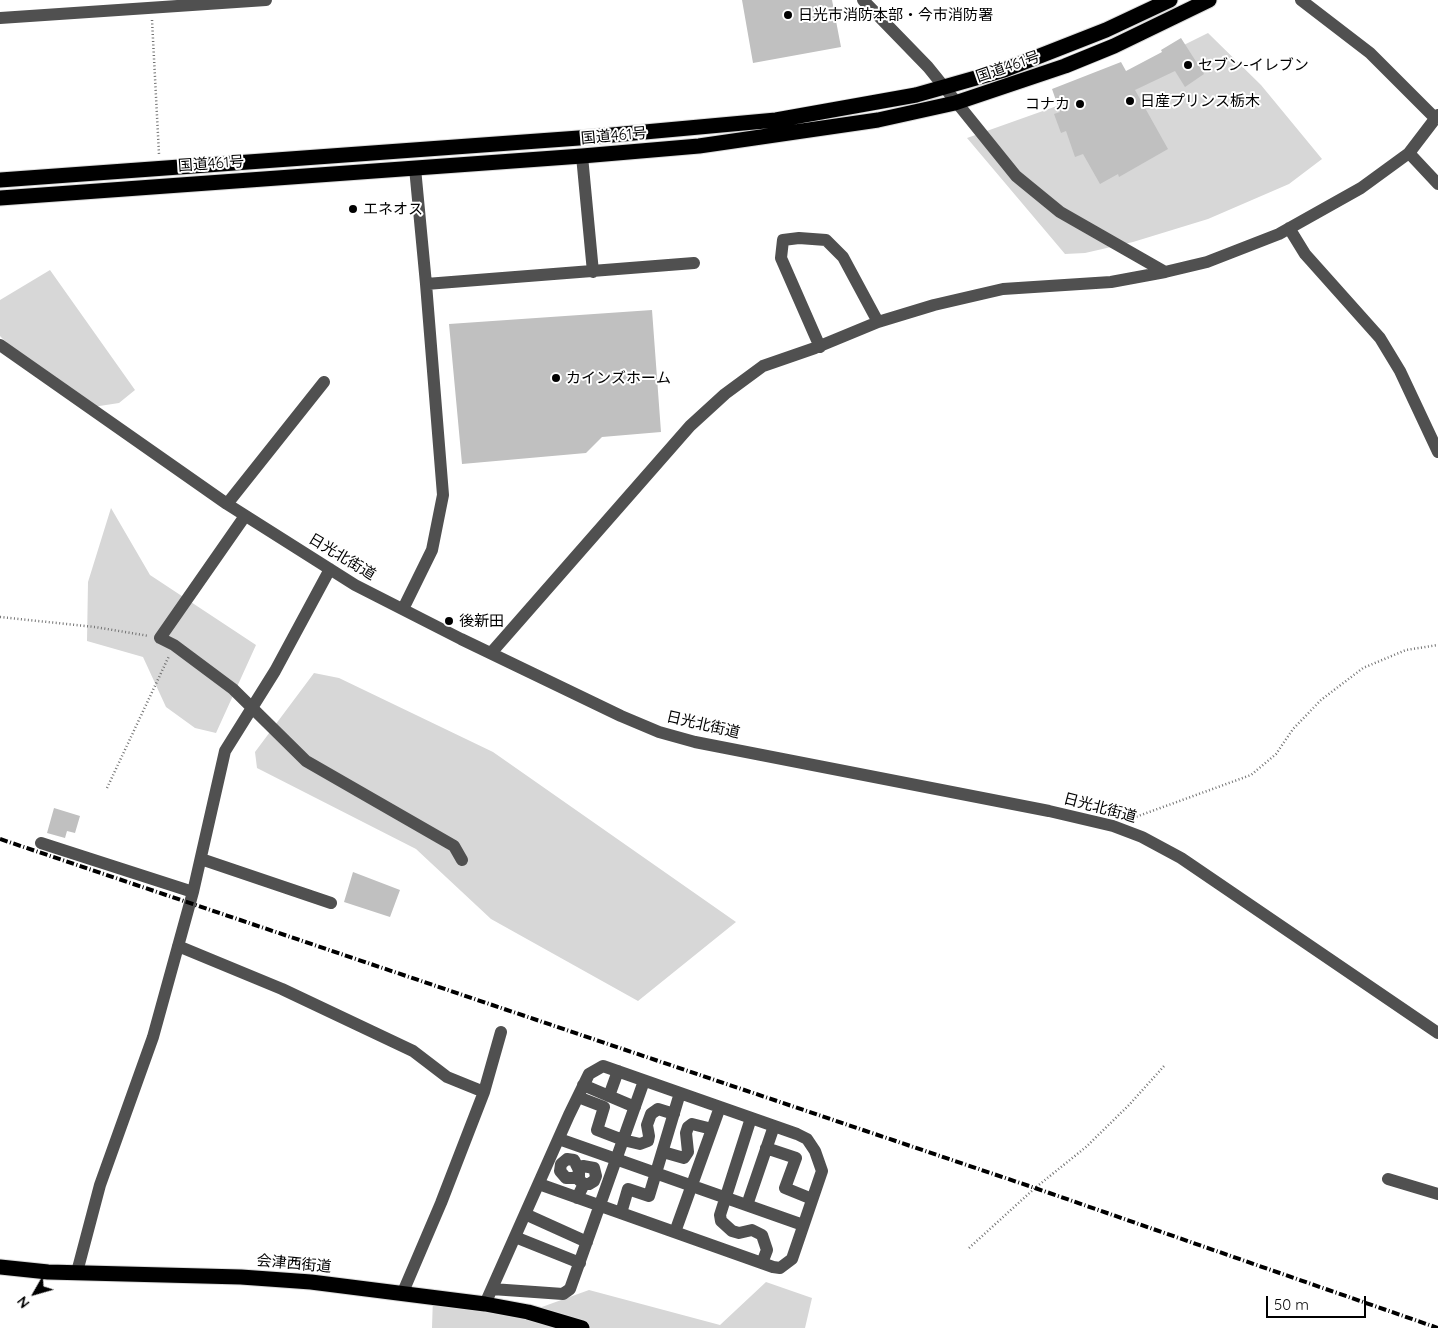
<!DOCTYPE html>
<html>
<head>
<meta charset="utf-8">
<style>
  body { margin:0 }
  #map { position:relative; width:1438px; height:1328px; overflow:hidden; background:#fff; font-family:Quicksand,sans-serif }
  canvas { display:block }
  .north { position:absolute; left:10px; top:1268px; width:50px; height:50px; -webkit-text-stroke:4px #fff; paint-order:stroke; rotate:232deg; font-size:14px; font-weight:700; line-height:20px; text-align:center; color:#000 }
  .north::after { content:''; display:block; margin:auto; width:18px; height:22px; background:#000; clip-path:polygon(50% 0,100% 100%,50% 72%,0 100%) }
  .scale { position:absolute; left:1266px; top:1296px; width:100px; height:22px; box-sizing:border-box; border:2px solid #000; border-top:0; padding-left:6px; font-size:15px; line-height:18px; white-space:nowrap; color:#000; -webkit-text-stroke:4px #fff; paint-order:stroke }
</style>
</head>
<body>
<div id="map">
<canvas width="1438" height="1328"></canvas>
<div class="north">N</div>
<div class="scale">50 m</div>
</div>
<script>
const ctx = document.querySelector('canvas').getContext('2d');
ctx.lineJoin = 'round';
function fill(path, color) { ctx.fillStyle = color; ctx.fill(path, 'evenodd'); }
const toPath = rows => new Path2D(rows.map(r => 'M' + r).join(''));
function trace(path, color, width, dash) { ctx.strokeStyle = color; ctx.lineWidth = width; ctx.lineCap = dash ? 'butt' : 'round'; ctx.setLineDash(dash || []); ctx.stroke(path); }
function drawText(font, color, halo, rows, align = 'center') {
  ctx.font = font + ' Quicksand,"Noto Sans JP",sans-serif'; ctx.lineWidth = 4; ctx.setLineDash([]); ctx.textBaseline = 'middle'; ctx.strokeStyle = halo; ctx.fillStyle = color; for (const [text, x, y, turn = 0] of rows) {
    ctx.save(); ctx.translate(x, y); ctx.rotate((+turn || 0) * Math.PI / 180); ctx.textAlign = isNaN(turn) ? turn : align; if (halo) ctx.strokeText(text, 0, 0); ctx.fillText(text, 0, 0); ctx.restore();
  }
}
fill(toPath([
  [1208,33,1261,85,1322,159,1289,184,1208,219,1133,242,1085,253,1065,254,967,138,1071,101],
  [50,270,135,390,119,403,93,407,47,384,0,336,0,300],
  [111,508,150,575,256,645,216,733,195,728,166,707,143,657,87,641,88,582],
  [314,673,339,678,493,752,736,922,638,1001,491,919,416,849,257,768,255,752],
  [766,1282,812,1298,805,1328,432,1328,433,1296,528,1312,589,1290,720,1325]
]), '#d7d7d7');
fill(toPath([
  [742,0,832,0,841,47,753,63],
  [1181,38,1204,74,1185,87,1175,71,1135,90,1168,149,1119,177,1118,174,1100,184,1083,154,1075,157,1066,131,1061,133,1054,114,1060,112,1052,89,1121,62,1126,71,1162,52,1161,50],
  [652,310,661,432,602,437,586,453,462,464,449,324],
  [54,808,80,816,75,833,67,831,65,838,47,833],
  [353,872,400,890,390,917,344,902]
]), '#c0c0c0');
const highway = toPath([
  [0,180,579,138,776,120,916,95,1004,70,1106,30,1170,0],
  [0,198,582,156,699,146,878,120,955,103,1065,66,1114,46,1209,0],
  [0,1267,48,1272,241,1277,311,1282,485,1304,528,1312,582,1328]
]);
trace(highway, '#dbdbdb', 17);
trace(toPath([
  [152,20,159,154],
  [0,617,95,627,149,636],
  [107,788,169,656],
  [1130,819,1251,775,1276,754,1293,729,1321,700,1363,668,1406,650,1438,645],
  [969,1248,1035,1188,1086,1147,1129,1105,1165,1065]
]), '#727272', 2.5, [1, 2.5]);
trace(toPath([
  [863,0,928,67,1016,176,1060,212,1165,272,1207,262,1279,234,1361,188,1409,153,1438,115],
  [1301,0,1370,53,1435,118],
  [0,18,266,0],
  [1409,153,1438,184],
  [582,156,593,272],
  [415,168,426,284,694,263],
  [1289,228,1305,254,1380,338,1400,371,1438,452],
  [0,345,227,504,355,585,461,639,621,716,659,732,695,742,1049,811,1113,826,1142,837,1181,858,1438,1033],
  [820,347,781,258,783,240,799,238,826,240,843,257,878,322],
  [227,504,324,382],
  [245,516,160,638,174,645,233,689,306,761,454,846,462,860],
  [403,609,432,550,443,495,426,284],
  [491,653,690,426,725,394,763,366,815,348,878,322,934,305,1003,289,1111,282,1165,272],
  [41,843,193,892],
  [201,859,331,903],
  [178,946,282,989,413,1051,447,1077,484,1092],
  [583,1085,635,1107],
  [609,1096,618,1071],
  [578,1097,604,1107,597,1130,623,1140,640,1144,648,1141,649,1136,647,1125,651,1114,658,1109,674,1114],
  [751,1118,720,1215,721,1221,732,1231,739,1233,752,1230,762,1235,767,1250,762,1263],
  [559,1139,803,1225],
  [766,1148,796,1158,785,1188,812,1199],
  [663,1152,684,1158,688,1152,686,1133,688,1127,692,1124,712,1129],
  [578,1175,574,1178,566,1178,560,1171,561,1164,567,1159,574,1160,579,1170],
  [1388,1179,1438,1194],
  [577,1198,584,1184,589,1184,594,1181,596,1176,594,1168,583,1166,579,1169,579,1180,584,1184],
  [747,1205,774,1126],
  [621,1213,628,1189,649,1196,680,1093],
  [525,1214,587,1242],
  [675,1232,720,1107],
  [515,1237,580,1263],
  [77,1272,100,1185,153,1037,193,892,225,751,275,671,330,569],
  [492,1289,563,1294,570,1289,644,1081],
  [403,1292,441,1203,484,1092,501,1032],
  [485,1304,569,1115,589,1074,603,1066,797,1134,807,1139,815,1151,822,1171,792,1259,780,1268,773,1267,539,1184]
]), '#505050', 12);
trace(highway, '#000', 15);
trace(toPath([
  [0,839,1035,1188,1438,1328]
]), '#000', 4, [8, 2.5, 1, 2.5]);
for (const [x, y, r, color] of [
  [788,15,5,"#000"],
  [1188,65,5,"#000"],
  [1130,101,5,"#000"],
  [1080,104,5,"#000"],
  [353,209,5,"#000"],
  [556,378,5,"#000"],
  [449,621,5,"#000"]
]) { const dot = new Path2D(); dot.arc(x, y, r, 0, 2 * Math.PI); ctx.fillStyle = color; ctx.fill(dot); trace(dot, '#fff', 2); }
drawText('15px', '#000', '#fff', [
  ["日光市消防本部・今市消防署",798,15],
  ["セブン-イレブン",1198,65],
  ["日産プリンス栃木",1140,101],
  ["コナカ",1070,104,"right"],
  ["エネオス",363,209],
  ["カインズホーム",566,378],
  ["後新田",459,621]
], 'left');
drawText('15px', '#000', '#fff', [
  ["国道461号",1008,67,-19],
  ["国道461号",614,136,-5],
  ["国道461号",211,164,-4],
  ["日光北街道",342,557,31],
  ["日光北街道",703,725,13],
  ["日光北街道",1100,808,15],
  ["会津西街道",294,1264,5]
]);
</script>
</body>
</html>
